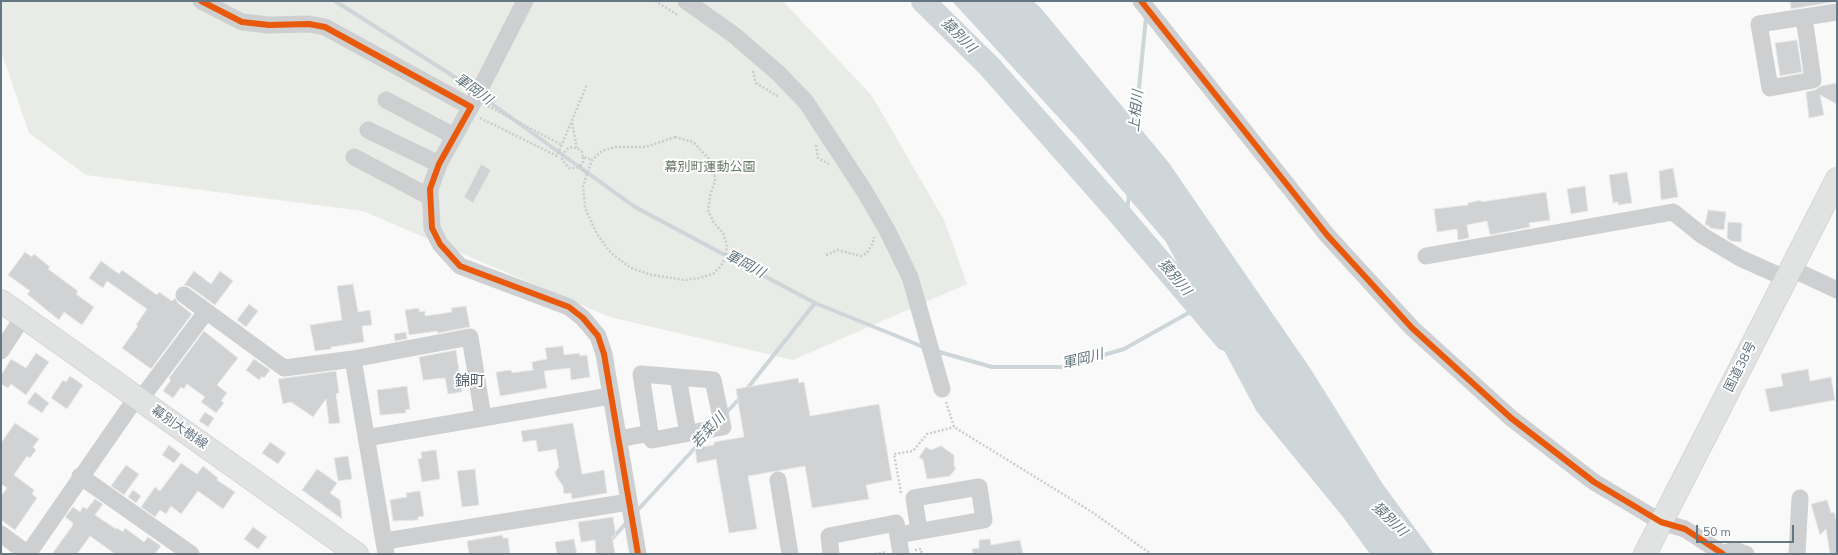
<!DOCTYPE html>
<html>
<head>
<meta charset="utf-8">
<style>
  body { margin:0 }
  #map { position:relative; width:1838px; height:555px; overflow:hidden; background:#f9f9f9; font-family:"Nunito Sans",sans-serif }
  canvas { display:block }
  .frame { position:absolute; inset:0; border:2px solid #657683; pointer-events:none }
  .scale { position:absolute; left:1696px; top:525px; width:98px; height:18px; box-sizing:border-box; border:2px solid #657683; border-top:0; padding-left:5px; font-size:12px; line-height:14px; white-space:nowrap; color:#657683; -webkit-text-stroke:3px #fff; paint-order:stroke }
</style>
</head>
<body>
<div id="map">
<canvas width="1838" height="555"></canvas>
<div class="frame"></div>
<div class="scale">50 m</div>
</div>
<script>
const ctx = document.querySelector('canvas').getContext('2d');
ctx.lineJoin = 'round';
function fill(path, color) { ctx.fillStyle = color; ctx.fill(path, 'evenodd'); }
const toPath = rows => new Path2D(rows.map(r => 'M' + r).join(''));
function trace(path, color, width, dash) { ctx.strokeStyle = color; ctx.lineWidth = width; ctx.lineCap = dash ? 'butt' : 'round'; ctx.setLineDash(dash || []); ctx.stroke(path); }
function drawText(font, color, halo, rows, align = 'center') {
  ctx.font = font + ' "Nunito Sans","Noto Sans JP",sans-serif'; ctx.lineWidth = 4; ctx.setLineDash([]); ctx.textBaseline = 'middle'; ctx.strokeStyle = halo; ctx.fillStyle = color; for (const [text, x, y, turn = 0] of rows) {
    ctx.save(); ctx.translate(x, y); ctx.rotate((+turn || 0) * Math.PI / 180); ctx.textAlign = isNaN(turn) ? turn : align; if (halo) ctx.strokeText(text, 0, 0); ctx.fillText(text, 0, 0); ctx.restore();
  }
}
fill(toPath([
  [1,1,783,1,872,96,944,220,967,284,793,360,610,317,363,211,86,175,29,133,1,51]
]), '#e8ebe6');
fill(toPath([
  [952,1,1033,1,1040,7,1169,163,1310,368,1382,483,1434,554,1370,554,1343,517,1257,412,1166,242,1081,142]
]), '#ced6d9');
trace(toPath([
  [335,1,450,74,474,91],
  [481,96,635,207,815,303,926,348],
  [1135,128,1146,17],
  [1126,221,1129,194],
  [936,351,992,367,1063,367,1124,349,1199,307],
  [746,390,815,303],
  [725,414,741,397],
  [635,513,705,437],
  [610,541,628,521]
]), '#ced6d9', 4);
trace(toPath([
  [923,1,989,66,1117,211,1226,339]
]), '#ced6d9', 24);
const building = toPath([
  [1790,1,1833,1,1833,2,1791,9,1790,1],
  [1797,40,1802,72,1780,76,1775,43,1797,40],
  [1837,83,1837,104,1820,95,1824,115,1809,118,1806,92,1815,90,1821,86,1837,83],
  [481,164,491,170,473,203,464,197,481,164],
  [1673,168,1678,197,1661,200,1659,171,1673,168],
  [1627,172,1632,203,1618,205,1618,202,1613,203,1609,175,1627,172],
  [1585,186,1588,211,1571,214,1567,189,1585,186],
  [1546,192,1550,220,1529,223,1530,227,1490,235,1487,221,1467,225,1469,238,1458,240,1457,229,1437,232,1434,209,1468,205,1468,203,1481,200,1481,202,1546,192],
  [1708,210,1726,212,1724,230,1710,228,1708,225,1705,225,1708,210],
  [1728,222,1742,223,1741,242,1731,241,1727,238,1728,222],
  [25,252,32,257,34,254,50,267,48,269,78,291,76,294,94,307,82,325,64,312,59,320,27,294,30,291,8,275,25,252],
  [101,261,119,274,122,270,157,295,159,292,172,301,175,298,178,303,192,314,151,369,122,348,138,326,136,325,147,309,107,281,103,288,89,278,101,261],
  [194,271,211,284,220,271,233,281,215,305,190,287,184,285,194,271],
  [353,284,358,312,370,310,372,325,362,326,364,342,331,347,331,349,315,351,310,325,342,320,337,286,353,284],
  [249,304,258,311,246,327,237,320,249,304],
  [466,306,470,327,438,333,437,331,409,335,405,310,419,308,419,312,425,311,425,316,452,312,451,308,466,306],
  [204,331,238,358,217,385,227,393,221,401,224,403,216,413,201,402,205,397,187,384,184,389,181,387,173,398,163,391,171,380,169,378,204,331],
  [406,332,407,339,395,341,394,334,406,332],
  [563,346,564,355,579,353,580,356,587,355,590,377,571,380,570,368,544,371,547,388,500,396,496,372,511,370,512,373,533,370,532,362,547,359,545,348,563,346],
  [456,350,462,392,448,394,445,378,423,380,419,357,456,350],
  [36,353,49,362,26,395,11,384,8,388,1,384,1,375,11,359,26,368,36,353],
  [254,359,270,370,264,378,262,376,259,380,246,370,254,359],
  [1808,369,1810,381,1831,377,1835,400,1770,412,1765,389,1783,386,1781,374,1808,369],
  [336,371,339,393,336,394,340,423,329,424,326,399,313,417,291,402,283,404,278,379,336,371],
  [70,376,83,385,67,409,51,398,63,380,66,382,70,376],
  [798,378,799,383,804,382,810,416,879,404,892,480,866,485,869,499,812,508,805,466,748,476,757,529,729,533,716,459,697,463,695,448,714,445,714,442,744,437,736,389,798,378],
  [407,386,410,409,405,410,406,413,380,415,377,390,407,386],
  [35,392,49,403,42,413,27,403,35,392],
  [205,412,214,418,208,427,199,421,205,412],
  [15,423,39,439,33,447,36,450,30,458,27,456,14,475,34,490,32,494,37,498,15,530,1,520,1,496,7,488,1,484,1,443,15,423],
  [573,423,582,474,604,470,607,493,572,499,571,493,564,494,563,486,556,476,555,472,559,467,556,449,538,452,536,440,523,442,521,431,573,423],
  [270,442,286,453,278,464,262,453,270,442],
  [169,445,181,454,174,463,162,455,169,445],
  [941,446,954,455,954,466,956,468,950,476,927,479,923,460,919,457,926,447,931,450,941,446],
  [436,450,440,479,422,482,418,459,422,458,421,452,436,450],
  [348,456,352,479,338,481,334,458,348,456],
  [181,463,197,474,203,466,218,478,217,480,235,492,223,509,198,491,181,514,171,506,166,514,160,510,155,517,141,507,155,487,160,491,181,463],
  [126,465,139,474,124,495,111,486,126,465],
  [317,469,337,483,330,493,340,500,342,519,302,490,317,469],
  [475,469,479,505,462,507,457,471,475,469],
  [133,490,141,496,136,503,128,497,133,490],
  [420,491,424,516,418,517,418,520,393,521,390,500,407,497,406,493,420,491],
  [95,499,103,504,95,515,116,529,117,528,123,532,125,528,144,542,148,537,161,546,155,554,115,554,90,536,77,554,52,554,73,525,72,522,65,517,73,507,80,512,83,507,87,509,95,499],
  [1827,500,1831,513,1834,512,1837,522,1837,554,1830,554,1826,529,1820,535,1811,504,1827,500],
  [613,517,616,536,612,536,615,554,596,554,595,540,581,542,578,522,613,517],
  [253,527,267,537,258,549,244,539,253,527],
  [502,535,503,538,508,538,510,554,469,554,467,541,502,535],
  [574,539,577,554,557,554,555,542,574,539],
  [990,539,991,545,1020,540,1023,554,973,554,972,549,979,548,979,540,990,539]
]);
fill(building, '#d0d2d3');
trace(building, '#e8e8e8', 1);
const major = toPath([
  [1,301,357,554]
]);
const highway = toPath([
  [1645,554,1837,179]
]);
trace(major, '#d5d6d7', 24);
trace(highway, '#d5d6d6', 24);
trace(toPath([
  [655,1,678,15],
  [753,71,756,83,779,97],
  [488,106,562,145],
  [480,118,557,156,587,84],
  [572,123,577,148],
  [675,137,693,142,714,164,715,181,710,196,708,210,714,223,723,233,727,245,725,258,721,266,713,274,699,278,685,280,652,275,631,268,611,253,597,234,585,208,583,186,592,160,602,151,616,147,646,147,675,137],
  [816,145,818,158,829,164],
  [583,157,583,162,579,167,574,168,569,168,562,159,563,154,567,149,572,147,577,148,582,152,583,157,592,160],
  [579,167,588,174],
  [826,255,838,250,861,256,867,253,873,243,874,237],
  [946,402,954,427,1092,512,1151,554],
  [901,493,894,454,913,451,927,434,954,427],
  [915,550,921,549,922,554],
  [875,554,887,552]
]), '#cbcccd', 2.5, [2, 2]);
trace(toPath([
  [201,1,242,22,269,25,309,24,325,27,471,107],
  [525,1,475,99,439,164,430,189,432,228,440,244,460,266,569,307,583,318,598,336,604,354,638,554],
  [686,1,734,35,778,73,806,102,865,192,887,230,910,277,942,389],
  [1141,1,1327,235,1412,328,1511,418,1594,482,1661,522,1685,529,1723,554],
  [1804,17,1813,80,1770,88,1759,24,1837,12],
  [386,100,454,136],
  [368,130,439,164],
  [354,157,430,197],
  [1426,256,1673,212,1703,236,1740,258,1787,279],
  [1792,269,1837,290],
  [184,295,284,368,353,359,470,337,483,417],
  [1,351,23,317],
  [353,359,386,554],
  [678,377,688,433],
  [140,400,206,312],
  [366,438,610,396],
  [619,439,650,433,641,374,713,380,723,427,652,440,650,433],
  [80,476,191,554],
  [778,480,790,554],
  [1,534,28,554],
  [898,535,984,520,979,487,914,498,919,531],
  [385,541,629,502],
  [28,554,136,398],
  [831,554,829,536,896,523,901,554],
  [1722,554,1734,550,1746,554],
  [1797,554,1800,498]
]), '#cecfd0', 17);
trace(major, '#e1e2e2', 22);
trace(highway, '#e1e2e2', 22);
trace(toPath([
  [201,1,242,22,269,25,309,24,325,27,471,107,439,164,430,189,432,228,440,244,460,266,569,307,583,318,598,336,604,354,638,554],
  [1141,1,1327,235,1412,328,1511,418,1594,482,1661,522,1685,529,1723,554]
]), '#e8590c', 6);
drawText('13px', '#687a64', '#fff', [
  ["幕別町運動公園",710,168]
]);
drawText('13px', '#657683', '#fff', [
  ["国道38号",1741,367,-63],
  ["幕別大樹線",179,428,35]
]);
drawText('italic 14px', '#60757c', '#fff', [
  ["猿別川",958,36,45],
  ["軍岡川",473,90,36],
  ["上相川",1137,111,-84],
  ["軍岡川",745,265,28],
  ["猿別川",1174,278,50],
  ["軍岡川",1083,360,-14],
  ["若菜川",709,431,-47],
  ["猿別川",1389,520,44]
]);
drawText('15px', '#57646e', '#fff', [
  ["錦町",470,382]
]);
</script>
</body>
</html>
